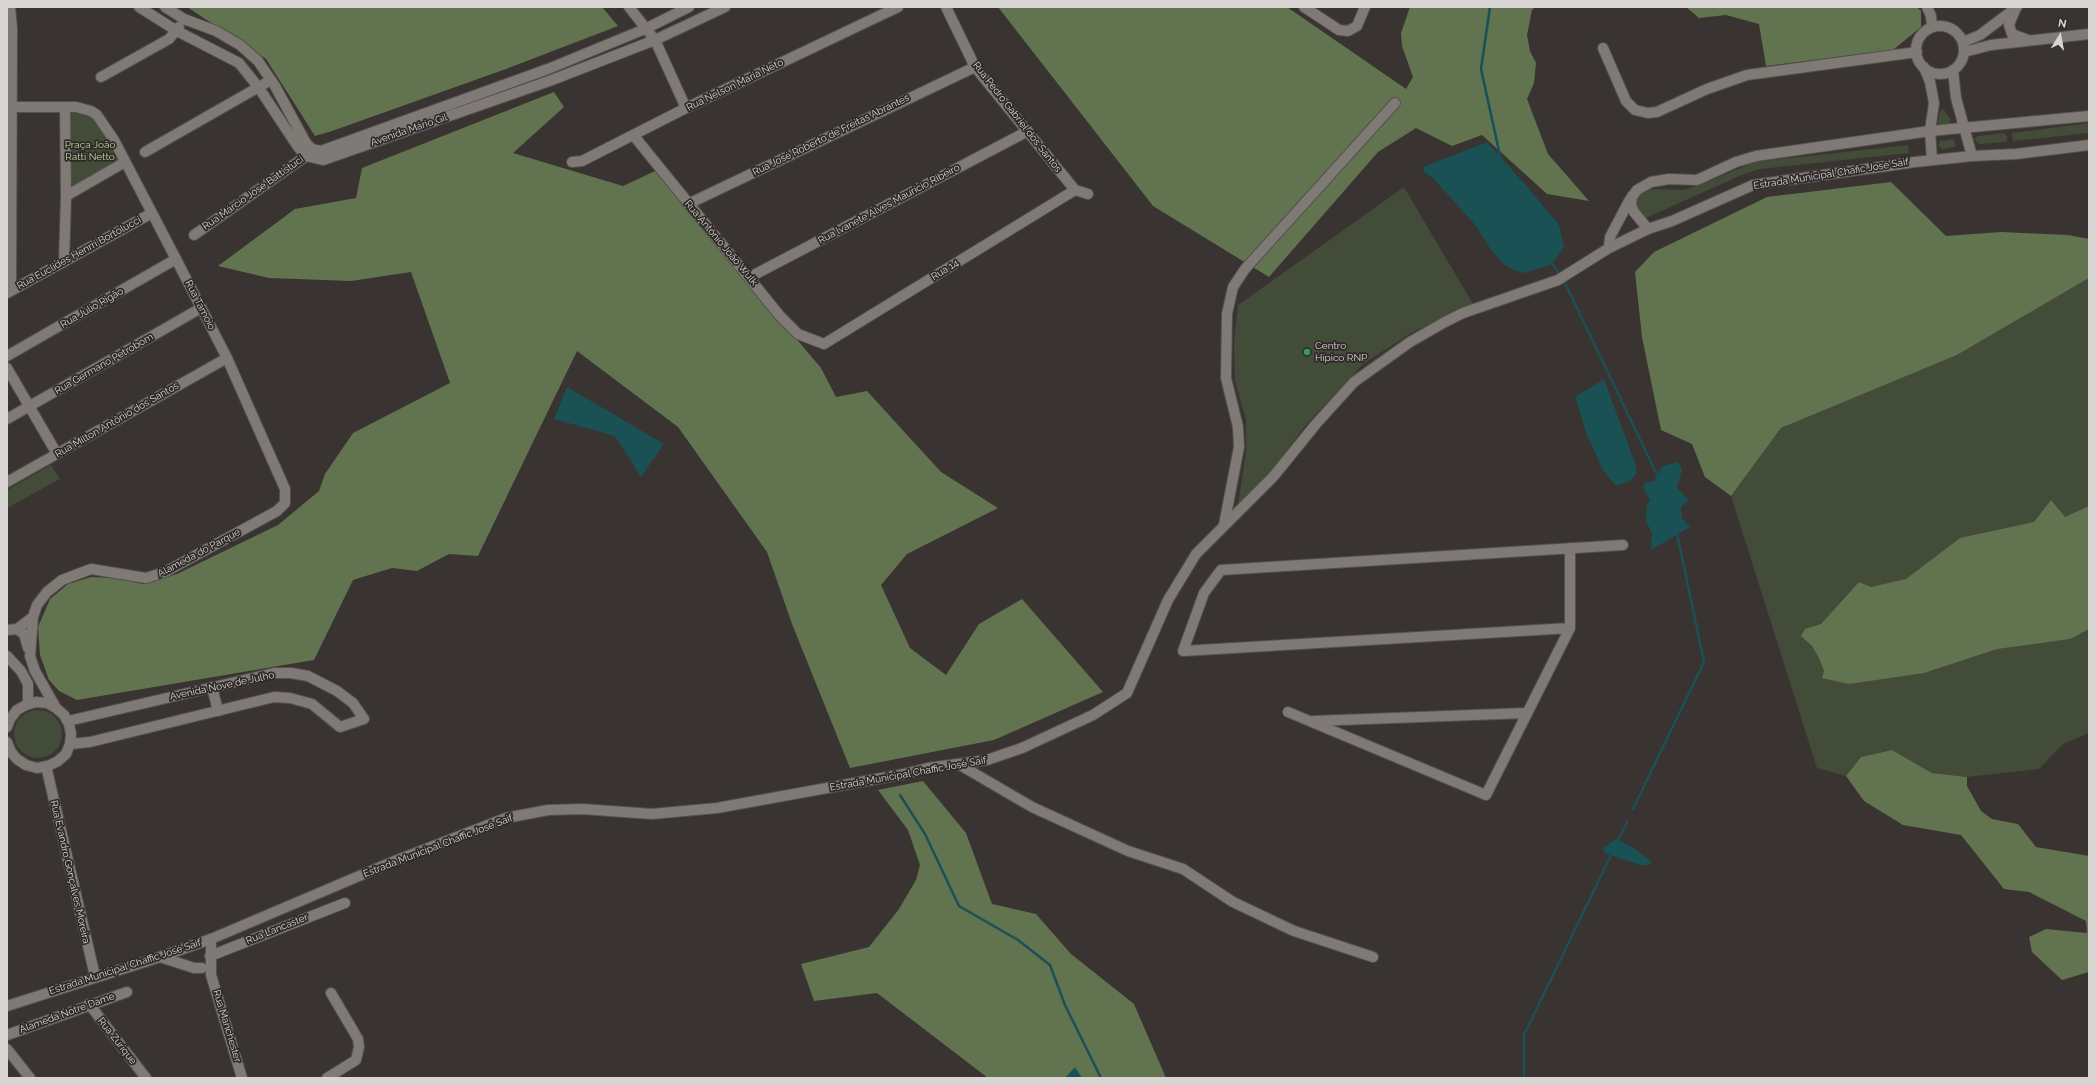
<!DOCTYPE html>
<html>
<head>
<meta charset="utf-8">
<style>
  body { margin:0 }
  #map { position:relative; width:2096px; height:1085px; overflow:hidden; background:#393431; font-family:Raleway,sans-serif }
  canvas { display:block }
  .frame { position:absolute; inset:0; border:8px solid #d8d5d3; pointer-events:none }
  .north { position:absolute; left:2040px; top:16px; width:40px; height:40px; -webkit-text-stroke:3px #2f2a28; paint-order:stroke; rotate:11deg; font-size:11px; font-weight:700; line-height:16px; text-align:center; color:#d8d5d3 }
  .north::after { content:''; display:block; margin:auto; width:14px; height:18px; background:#d8d5d3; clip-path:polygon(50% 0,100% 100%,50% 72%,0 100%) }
</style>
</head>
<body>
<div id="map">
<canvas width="2096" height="1085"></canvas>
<div class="frame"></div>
<div class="north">N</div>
</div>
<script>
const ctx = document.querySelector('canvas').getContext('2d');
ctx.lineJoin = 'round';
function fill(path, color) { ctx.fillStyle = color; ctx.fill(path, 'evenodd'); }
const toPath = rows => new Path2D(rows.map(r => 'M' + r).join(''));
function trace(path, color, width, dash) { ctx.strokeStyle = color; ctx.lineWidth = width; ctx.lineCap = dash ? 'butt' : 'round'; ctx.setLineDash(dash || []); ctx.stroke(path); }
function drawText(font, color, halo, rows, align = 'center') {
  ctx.font = font + ' Raleway,sans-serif'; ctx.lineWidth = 3.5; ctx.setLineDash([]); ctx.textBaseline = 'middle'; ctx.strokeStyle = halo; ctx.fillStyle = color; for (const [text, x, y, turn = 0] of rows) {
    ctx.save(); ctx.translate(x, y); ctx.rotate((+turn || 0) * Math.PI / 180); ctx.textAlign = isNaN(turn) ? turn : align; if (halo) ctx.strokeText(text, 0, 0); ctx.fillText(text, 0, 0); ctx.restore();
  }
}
fill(toPath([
  [66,109,97,118,122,161,68,191],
  [1943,109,1951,120,1949,125,1942,126,1939,125,1938,122,1940,111],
  [2089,123,2089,133,2013,141,2012,133],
  [2003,133,2007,136,2007,141,2005,142,1979,144,1974,139,1978,136],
  [1954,139,1956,145,1954,147,1942,149,1938,145,1940,141],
  [1908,145,1909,153,1760,169,1744,174,1648,217,1643,218,1638,214,1634,200,1641,193,1651,189,1683,190,1703,184,1754,162],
  [1404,187,1473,304,1411,333,1363,364,1306,425,1264,481,1238,506,1246,451,1246,420,1235,381,1234,341,1238,305],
  [2089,278,2089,733,2063,744,2039,769,1967,777,1932,773,1892,750,1861,757,1846,776,1817,768,1731,496,1781,428,1957,355],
  [51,465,60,479,7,508,7,490],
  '14 734a24 24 0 1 1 48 0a24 24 0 1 1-48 0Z'
]), '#434c39');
fill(toPath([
  [187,7,602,7,618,26,506,69,332,131,315,136,266,59],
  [998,7,1287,7,1406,89,1413,77,1402,46,1401,33,1410,7,1535,7,1532,10,1527,35,1530,51,1536,63,1534,83,1527,99,1548,154,1589,201,1547,194,1482,135,1452,146,1416,128,1378,152,1269,277,1153,206],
  [1686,7,1917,7,1921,11,1921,27,1893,50,1766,66,1759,24,1726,15,1699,18],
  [554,92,564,107,513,153,623,186,655,171,821,368,836,397,867,391,941,472,998,508,907,554,881,585,910,648,946,675,979,624,1022,599,1103,692,994,740,850,768,792,624,767,552,678,427,577,351,478,556,449,554,417,571,392,568,353,580,314,660,77,700,59,691,49,680,40,655,38,627,50,599,68,584,91,577,115,578,143,584,177,574,278,525,319,491,325,474,353,433,450,383,411,272,351,281,269,278,218,266,295,209,356,198,362,168],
  [1891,182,1946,236,2001,232,2068,235,2089,239,2089,278,1957,355,1781,428,1731,496,1705,477,1692,444,1661,430,1642,337,1635,272,1654,252,1767,197],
  [2051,500,2065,517,2089,506,2089,629,2070,639,1997,649,1924,673,1849,684,1822,678,1824,671,1819,658,1812,646,1801,636,1805,629,1821,624,1859,582,1871,587,1906,579,1960,538,2034,522],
  [1892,750,1932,773,1967,777,1967,786,1981,811,1992,819,2018,824,2036,847,2089,856,2089,972,2062,980,2032,952,2029,937,2046,929,2087,933,2086,921,2029,892,2004,889,1961,835,1903,825,1864,801,1846,776,1861,757],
  [923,781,966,833,992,904,1036,914,1071,954,1134,1004,1166,1078,988,1078,877,993,814,1001,801,964,869,947,899,909,916,880,920,865,908,830,878,790]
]), '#62734f');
fill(toPath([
  [1487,142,1525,184,1559,225,1564,247,1552,264,1525,273,1516,271,1505,265,1491,250,1476,226,1434,179,1424,172,1423,167],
  [1604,379,1636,466,1636,474,1630,481,1616,486,1603,470,1587,435,1575,397],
  [567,387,664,444,641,477,615,436,554,419],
  [1678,462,1682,469,1677,488,1689,500,1681,507,1682,518,1690,527,1651,550,1652,533,1646,521,1647,505,1650,500,1643,486,1647,482,1654,482,1663,466],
  [1616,839,1634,848,1652,862,1649,865,1640,865,1605,853,1603,848],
  [1075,1067,1082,1078,1065,1078]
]), '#1a5155');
trace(toPath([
  [1490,7,1481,69,1501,160],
  [1550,261,1558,272],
  [1565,283,1659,479],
  [900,795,925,834,959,906,1018,940,1050,965,1065,1005,1101,1078],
  [1633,809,1704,662,1677,533],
  [1617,843,1627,822],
  [1524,1078,1524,1035,1612,853]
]), '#1a5155', 2.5);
const minor = toPath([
  [10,7,12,28,11,291],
  [139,7,177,31,239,63,259,88,298,147,306,156,323,160,552,80,655,40,725,7],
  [165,7,184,19,216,31,240,45,258,61,275,86,306,143,312,149,321,151,548,69,645,29,689,7],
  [629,7,655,40,686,108],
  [946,7,975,67,1075,190,1088,194],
  [1304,7,1339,30,1348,31,1357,26,1365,7],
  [1927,7,1931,16,1932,27],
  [2015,10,2009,25,2012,34,2028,40],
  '1916 50a24 24 0 1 1 48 0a24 24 0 1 1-48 0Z',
  [1963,42,1980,35,2017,7],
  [1603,48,1626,101,1635,110,1648,113,1657,112,1707,89,1747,75,1917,52],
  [1964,52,1991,45,2089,34],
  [1924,67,1930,82,1934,103,1930,131,1932,160],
  [1953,70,1956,98,1972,156],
  [101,77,169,39,179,27],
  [7,107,76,107,91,111,97,115,114,140,176,259,7,356],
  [634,136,780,316,798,334,824,344,1075,190],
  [145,152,271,80],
  [572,162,582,161,686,108,898,7],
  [66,196,125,162],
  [688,204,975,67],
  [194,235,306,156,311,151],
  [64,262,66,196,65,107],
  [750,277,1028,131],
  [7,293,152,213],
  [7,368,57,454],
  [7,419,201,308],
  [7,482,227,358],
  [1224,525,1239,447,1238,427,1226,378,1227,314,1233,287,1245,269,1395,103],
  [1570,628,1183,651,1204,593,1221,570,1623,545],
  [212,687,218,711],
  [1288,712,1486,795,1570,628,1570,548],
  [1313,721,1527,713],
  [960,765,1032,807,1128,851,1183,869,1233,902,1294,931,1373,957],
  [46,766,95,976],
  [211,939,211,975,242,1078],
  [210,956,345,903],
  [160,957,194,968,202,968],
  [89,1004,146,1078],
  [7,1035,127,992],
  [7,1049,30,1078],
  [327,1078,356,1060,359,1047,358,1039,331,993]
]);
const tertiary = toPath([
  [1632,196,1631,206,1634,212,1648,229],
  [1609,248,1610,237,1629,201,1637,190,1651,182,1669,179,1697,180,1736,162,1756,156,1930,131,2089,116],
  [17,629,24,634,28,648],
  [7,630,17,629,33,617],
  [7,656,21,671,28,684,28,704],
  [56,708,35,671,30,656,33,617,37,605,47,592,62,580,91,569,146,578,165,572,277,511,285,503,285,489,227,358,176,259],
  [68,721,274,673,291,673,308,676,337,691,353,703,364,719,340,727,312,704,290,698,274,697,90,742,70,744],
  [7,727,10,719,17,710,26,705,36,702,47,703,56,708,64,715,69,724,71,734,70,744,66,754,58,761,48,766,37,768,26,765,17,759,11,752,7,742],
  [7,1006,160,957,211,939,392,862,506,818,548,810,582,809,652,814,717,808,904,774,928,768,987,760,1022,748,1093,715,1127,693,1168,600,1196,554,1273,477,1316,424,1354,382,1410,342,1445,322,1463,313,1558,280,1609,248,1648,229,1672,221,1753,185,1915,162,1972,156,2016,154,2089,145]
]);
trace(minor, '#54504d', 12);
trace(tertiary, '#54504d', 12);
trace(minor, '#807a77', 10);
trace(tertiary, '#807a77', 10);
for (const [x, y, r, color] of [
  [1307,352,4,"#2e9e5b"]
]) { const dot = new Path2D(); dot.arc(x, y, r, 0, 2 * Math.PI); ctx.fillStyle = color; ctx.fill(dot); trace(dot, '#2f2a28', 1.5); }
drawText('10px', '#d8d5d3', '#2f2a28', [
  ["Rua Nelson Maria Neto",735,85,-26],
  ["Rua Pedro Gabriel dos Santos",1017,117,52],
  ["Avenida Mário Gil",409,130,-19],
  ["Rua José Roberto de Freitas Abrantes",831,135,-26],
  ["Estrada Municipal Chafic José Saif",1831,174,-9],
  ["Rua Márcio José Battistuci",253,193,-35],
  ["Rua lvanete Alves Maurício Ribeiro",889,204,-28],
  ["Rua Antônio João Wulk",721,243,50],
  ["Rua Euclides Henrri Bortolucci",79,253,-29],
  ["Rua 14",945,270,-32],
  ["Rua Tamoio",200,305,63],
  ["Rua Júlio Rigão",92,308,-30],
  ["Rua Germano Petrobom",104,364,-30],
  ["Rua Milton Antônio dos Santos",117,420,-30],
  ["Alameda do Parque",199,553,-28],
  ["Avenida Nove de Julho",222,686,-12],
  ["Estrada Municipal Chaffic José Saif",908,774,-10],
  ["Estrada Municipal Chaffic José Saif",438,846,-21],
  ["Rua Evandro Gonçalves Moreira",70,872,77],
  ["Rua Lancaster",277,929,-22],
  ["Estrada Municipal Chaffic José Saif",125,967,-18],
  ["Alameda Notre Dame",67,1013,-20],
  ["Rua Manchester",227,1026,73],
  ["Rua Zurique",117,1041,52]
]);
drawText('10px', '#bbd89b', '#2f2a28', [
  ["Praça João",90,145],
  ["Ratti Netto",90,157]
]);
drawText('10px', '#d8d5d3', '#2f2a28', [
  ["Centro",1315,346],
  ["Hípico RNP",1315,358]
], 'left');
</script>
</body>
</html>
